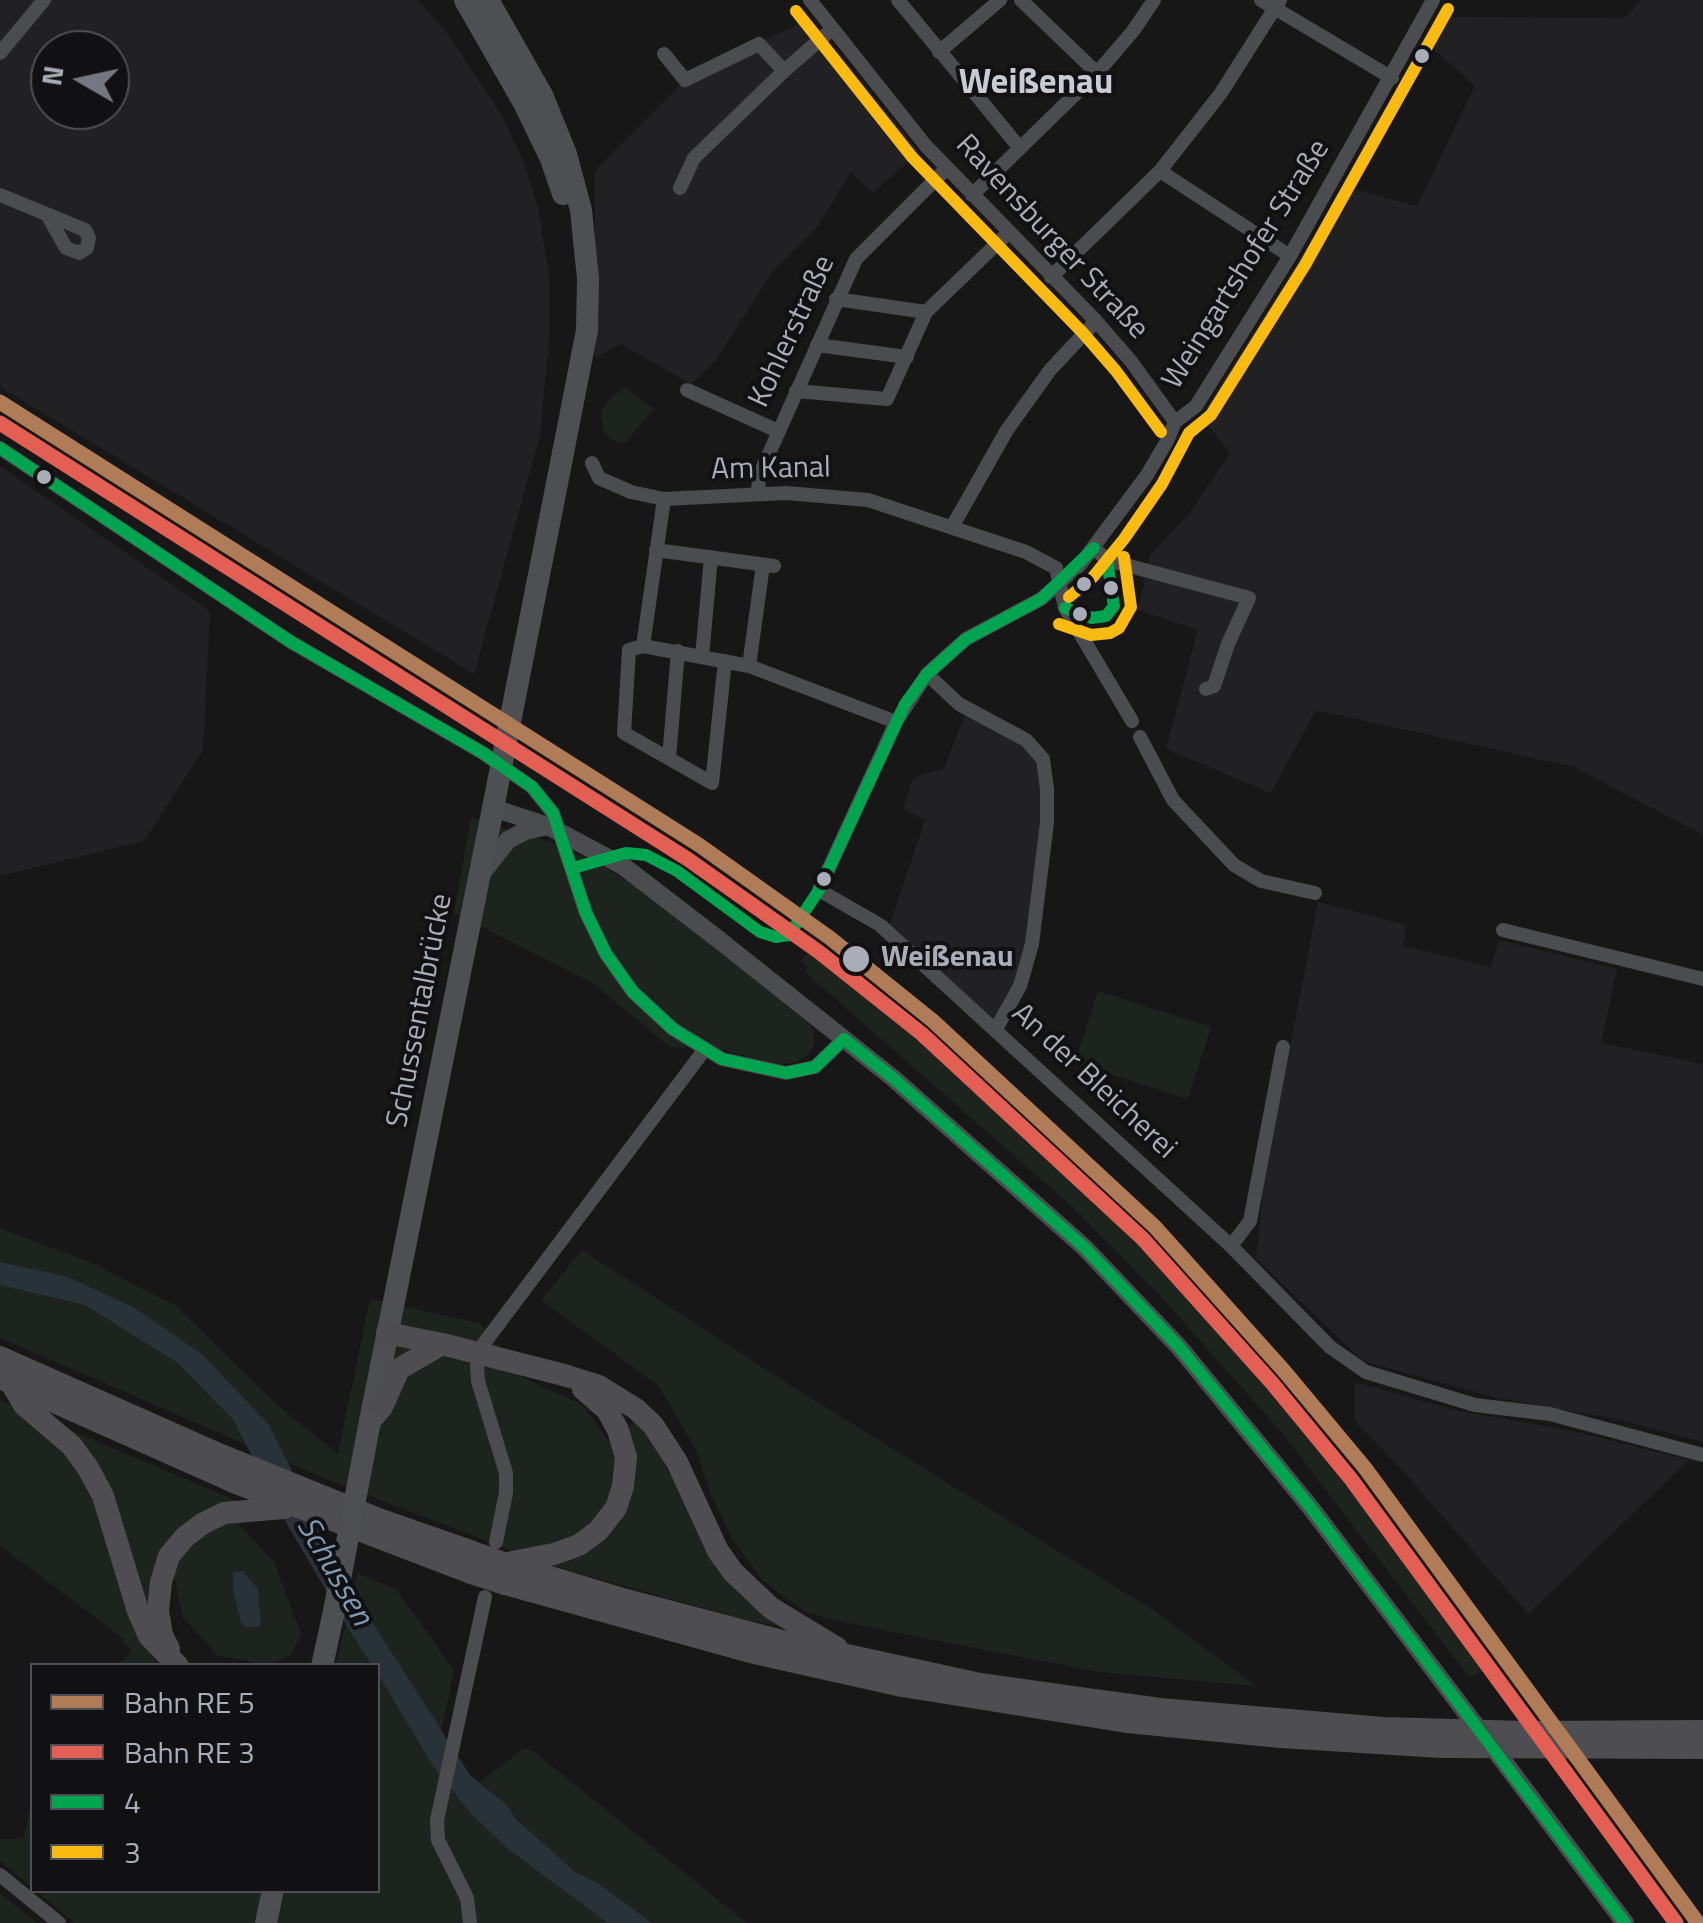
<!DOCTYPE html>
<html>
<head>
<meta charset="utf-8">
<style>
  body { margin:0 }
  #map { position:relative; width:1703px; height:1923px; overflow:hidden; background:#171717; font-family:"Titillium Web",sans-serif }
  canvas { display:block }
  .legend { position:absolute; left:30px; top:1663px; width:350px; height:230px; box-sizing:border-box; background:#111113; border:2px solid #4d4f55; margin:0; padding:12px 18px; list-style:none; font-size:30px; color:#a8adb8 }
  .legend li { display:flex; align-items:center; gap:20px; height:50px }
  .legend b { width:50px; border:2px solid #4d4f55 }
  .north { position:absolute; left:30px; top:30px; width:100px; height:100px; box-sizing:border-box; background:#111113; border:2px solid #4d4f55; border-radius:50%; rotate:279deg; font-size:28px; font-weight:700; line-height:40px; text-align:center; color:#a8adb8 }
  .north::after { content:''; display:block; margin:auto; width:35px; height:45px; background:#757880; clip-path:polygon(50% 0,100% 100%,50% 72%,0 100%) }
</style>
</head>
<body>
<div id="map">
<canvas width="1703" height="1923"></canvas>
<ul class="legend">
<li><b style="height:12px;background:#b07c57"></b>Bahn RE 5</li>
<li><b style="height:12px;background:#e45f53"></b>Bahn RE 3</li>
<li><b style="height:12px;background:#01a54f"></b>4</li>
<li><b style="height:12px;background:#f9ba12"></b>3</li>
</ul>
<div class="north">N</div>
</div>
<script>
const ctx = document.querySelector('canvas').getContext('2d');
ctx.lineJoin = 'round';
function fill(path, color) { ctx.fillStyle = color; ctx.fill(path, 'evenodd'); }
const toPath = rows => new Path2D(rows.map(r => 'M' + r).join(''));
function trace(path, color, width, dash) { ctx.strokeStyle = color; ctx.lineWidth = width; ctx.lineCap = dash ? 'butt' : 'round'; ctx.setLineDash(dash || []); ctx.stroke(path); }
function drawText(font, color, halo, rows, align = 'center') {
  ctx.font = font + ' "Titillium Web",sans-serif'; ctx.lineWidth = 8; ctx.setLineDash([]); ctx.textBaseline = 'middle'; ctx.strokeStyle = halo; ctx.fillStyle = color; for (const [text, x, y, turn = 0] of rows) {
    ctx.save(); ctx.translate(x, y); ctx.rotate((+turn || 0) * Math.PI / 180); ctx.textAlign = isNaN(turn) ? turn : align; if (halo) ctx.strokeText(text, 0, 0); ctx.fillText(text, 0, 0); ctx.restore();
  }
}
fill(toPath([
  [0,0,418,0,450,37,501,114,523,160,538,207,549,275,549,342,540,435,474,674,0,387],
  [50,50,110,50,110,110,50,110],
  [1641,0,1703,0,1703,835,1574,767,1316,710,1271,793,1166,749,1198,630,1138,610,1150,555,1189,514,1230,453,1201,416,1345,187,1417,206,1475,86,1428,44,1442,17,1625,18],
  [810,18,919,152,873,193,851,172,815,230,773,271,715,361,691,384,621,344,595,358,595,171,685,80],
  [0,466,210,611,203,750,144,841,0,876],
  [965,715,1024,741,1041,759,1045,790,1025,963,996,1025,888,930,925,820,903,809,913,778,944,768],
  [1318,902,1406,925,1403,946,1491,967,1499,940,1617,969,1601,1043,1703,1064,1703,1442,1617,1419,1497,1398,1363,1361,1256,1259,1264,1184],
  [1355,1382,1455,1410,1573,1431,1689,1460,1528,1614,1402,1470,1355,1421]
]), '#212123');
fill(toPath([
  [624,387,654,409,625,443,615,442,604,433,601,413,608,401],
  [471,818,553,843,599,864,642,890,804,1018,813,1029,814,1044,808,1055,796,1062,778,1065,716,1048,670,1047,594,984,454,913],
  [812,947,953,1057,1119,1218,1207,1310,1357,1486,1490,1669,1469,1677,1283,1434,1163,1299,1076,1210,805,972,808,967,801,961],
  [1098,991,1211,1027,1188,1099,1075,1063],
  [0,1228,97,1265,176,1306,276,1404,338,1454,370,1299,480,1323,522,1377,583,1405,609,1442,635,1421,648,1434,688,1507,716,1569,750,1604,788,1628,734,1617,547,1564,333,1482,0,1338],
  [582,1250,796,1389,1150,1608,1256,1686,1099,1672,837,1621,804,1611,763,1581,733,1540,711,1495,696,1450,659,1386,541,1300],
  [0,1400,253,1508,185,1537,142,1637,158,1665,118,1665,132,1652,118,1634,0,1546],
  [247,1519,239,1525,274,1562,301,1634,291,1655,267,1665,217,1655,183,1617,174,1576,182,1548,224,1521],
  [358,1573,396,1589,454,1670,434,1766,472,1815,509,1850,608,1923,277,1923,285,1891,378,1890,378,1666,336,1665],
  [524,1748,533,1751,747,1923,652,1923,598,1883,575,1872,527,1831,507,1805,480,1782],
  [30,1810,32,1812,32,1888,0,1861,0,1839,23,1839],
  [36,1891,263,1891,256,1923,75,1923],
  [0,1893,38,1923,0,1923]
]), '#1d241e');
fill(toPath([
  [0,1262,68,1277,133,1307,202,1354,269,1425,353,1592,470,1775,507,1805,517,1820,575,1872,598,1883,652,1923,608,1923,509,1850,472,1815,433,1766,378,1674,378,1666,372,1665,352,1634,288,1526,233,1419,178,1363,85,1305,0,1285],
  [243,1571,258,1589,261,1626,246,1627,241,1623,233,1589,233,1572]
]), '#2a3239');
trace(toPath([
  [810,0,926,146,1096,321,1130,360,1175,422],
  [898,0,1019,147],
  [1021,0,1097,73],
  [1261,0,1392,78],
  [1433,0,1290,256,1196,406,1175,422,1167,441,1147,475,1080,565,1041,599,966,639,927,674,896,722,819,890,880,925,1231,1246,1330,1347,1366,1372,1475,1405,1550,1414,1703,1455],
  [939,52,1000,0],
  [0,53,44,0],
  [664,54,685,80,759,44,784,71],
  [1160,171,1290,256],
  [680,188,694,158,784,71,831,30],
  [0,195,85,230,89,238,87,248,79,253,66,248,48,216],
  [972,195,1097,73,1133,31,1154,0],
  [1051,277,1160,171,1221,93,1280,0],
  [836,299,926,312],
  [817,345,907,357],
  [687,390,778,431],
  [796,391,887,399,926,312,1008,233],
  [0,448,291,642,483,753,532,787,553,813,586,913,606,954,633,992,673,1029,722,1059,786,1073,815,1067,844,1039],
  [592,463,599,478,631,492,664,499,786,493,868,500,1026,552,1056,568,1065,608,1132,721],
  [758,493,759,476,856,259,947,168],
  [664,499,643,646,749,666,896,722],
  [952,527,1007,430,1050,370,1096,321],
  [1094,548,1107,560,1249,598,1228,644,1214,686,1206,689],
  [656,550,774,566],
  [643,646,629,650,624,733,712,783,725,661],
  [702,657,711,557],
  [749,666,763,565],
  [927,674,959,704,1026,740,1043,759,1047,789,1047,823,1032,944,1020,986,996,1029],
  [1140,737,1173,800,1234,865,1261,881,1315,893],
  [669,758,678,651],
  [1503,930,1703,979],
  [1231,1246,1250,1221,1283,1047],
  [496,1542,506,1493,506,1473,478,1381,477,1366,482,1346,705,1049],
  [0,1875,59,1923],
  [470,1923,467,1898,438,1840,437,1820,485,1597]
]), '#4b4c50', 14);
trace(toPath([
  [493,808,548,826],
  [482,873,508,840,525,831,548,826],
  [718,939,893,1078,1084,1247,1179,1347,1311,1508,1467,1714],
  [1507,1766,1625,1923]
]), '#4b4c50', 18);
trace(toPath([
  [465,0,524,103,551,159,563,194],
  [488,0,542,95,566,154,581,210,588,279,587,330,563,453],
  [370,1421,493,808],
  [322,1666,334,1611],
  [266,1923,273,1890]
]), '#4d4f52', 22);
trace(toPath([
  [387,1333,442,1344],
  [0,1357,221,1455,381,1520,473,1552],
  [564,1375,599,1386,636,1409,653,1425,677,1462,718,1551,733,1572,771,1608,837,1648],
  [0,1378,236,1483,471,1573],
  [14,1388,24,1405,72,1446,88,1468,103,1496,138,1611,149,1636,178,1666],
  [370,1421,382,1407,399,1369,442,1344],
  [512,1562,554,1554,579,1545,598,1531,616,1508,623,1486,626,1457,618,1430,607,1410,583,1389],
  [504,1563,626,1600,778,1640,980,1684,1072,1697,1160,1709,1383,1728,1525,1732,1703,1731],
  [505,1584,750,1652,902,1686,1127,1722,1281,1737,1441,1747,1703,1748],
  [169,1649,162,1635,158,1611,161,1582,169,1556,185,1537,202,1524,224,1513,284,1508]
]), '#4e4e52', 22);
trace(toPath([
  [548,826,623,866,718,939],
  [1467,1714,1507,1766]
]), '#4b4c50', 18);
trace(toPath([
  [493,808,563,453],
  [334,1611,370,1421]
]), '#4d4f52', 22);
trace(toPath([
  [442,1344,564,1375],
  [473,1552,504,1563],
  [471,1573,505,1584]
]), '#4e4e52', 22);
trace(toPath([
  [0,448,291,642,483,753,532,787,553,813,586,913,606,954,633,992,673,1029,722,1059,786,1073,815,1067,844,1039],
  [1065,608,1092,618,1106,616,1114,606,1107,560],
  [573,868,626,853,646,855,677,871,760,932,776,937,789,935,819,890,905,704,927,674,966,639,1041,599,1094,548],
  [844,1039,893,1078,1084,1247,1179,1347,1311,1508,1625,1923]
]), '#01a54f', 12);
trace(toPath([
  [796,11,912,157,1083,333,1116,371,1161,432],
  [1069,597,1093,577,1124,539,1162,484,1189,433,1211,415,1305,265,1448,9],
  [1059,624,1091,635,1110,633,1119,628,1131,607,1124,557]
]), '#f9ba12', 12);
trace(toPath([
  [0,402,699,845,830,938,933,1021,1155,1227,1285,1372,1365,1468,1698,1923]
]), '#b07c57', 15);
trace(toPath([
  [0,423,689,860,819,952,922,1034,1143,1239,1272,1383,1351,1479,1676,1923]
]), '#e45f53', 15);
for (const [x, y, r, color] of [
  [1422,56,9,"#a8adb8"],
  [44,477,9,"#a8adb8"],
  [1084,584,9,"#a8adb8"],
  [1111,588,9,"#a8adb8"],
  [1080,614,9,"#a8adb8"],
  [824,879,9,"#a8adb8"],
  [856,959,15,"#a8adb8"]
]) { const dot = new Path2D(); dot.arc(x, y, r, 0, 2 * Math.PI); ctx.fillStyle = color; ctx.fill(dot); trace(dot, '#111113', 4); }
drawText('30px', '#a8adb8', '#111113', [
  ["Ravensburger Straße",1051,238,47],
  ["Weingartshofer Straße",1247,265,-58],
  ["Kohlerstraße",793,332,-65],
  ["Am Kanal",771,470,-1],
  ["Schussentalbrücke",421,1011,-79],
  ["An der Bleicherei",1093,1082,43]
]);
drawText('bold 30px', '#a8adb8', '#111113', [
  ["Weißenau",881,959]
], 'left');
drawText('italic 32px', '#7f9bb3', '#111113', [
  ["Schussen",333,1572,60]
]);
drawText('bold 35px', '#c9ccd4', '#111113', [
  ["Weißenau",1036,84]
]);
</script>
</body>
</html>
